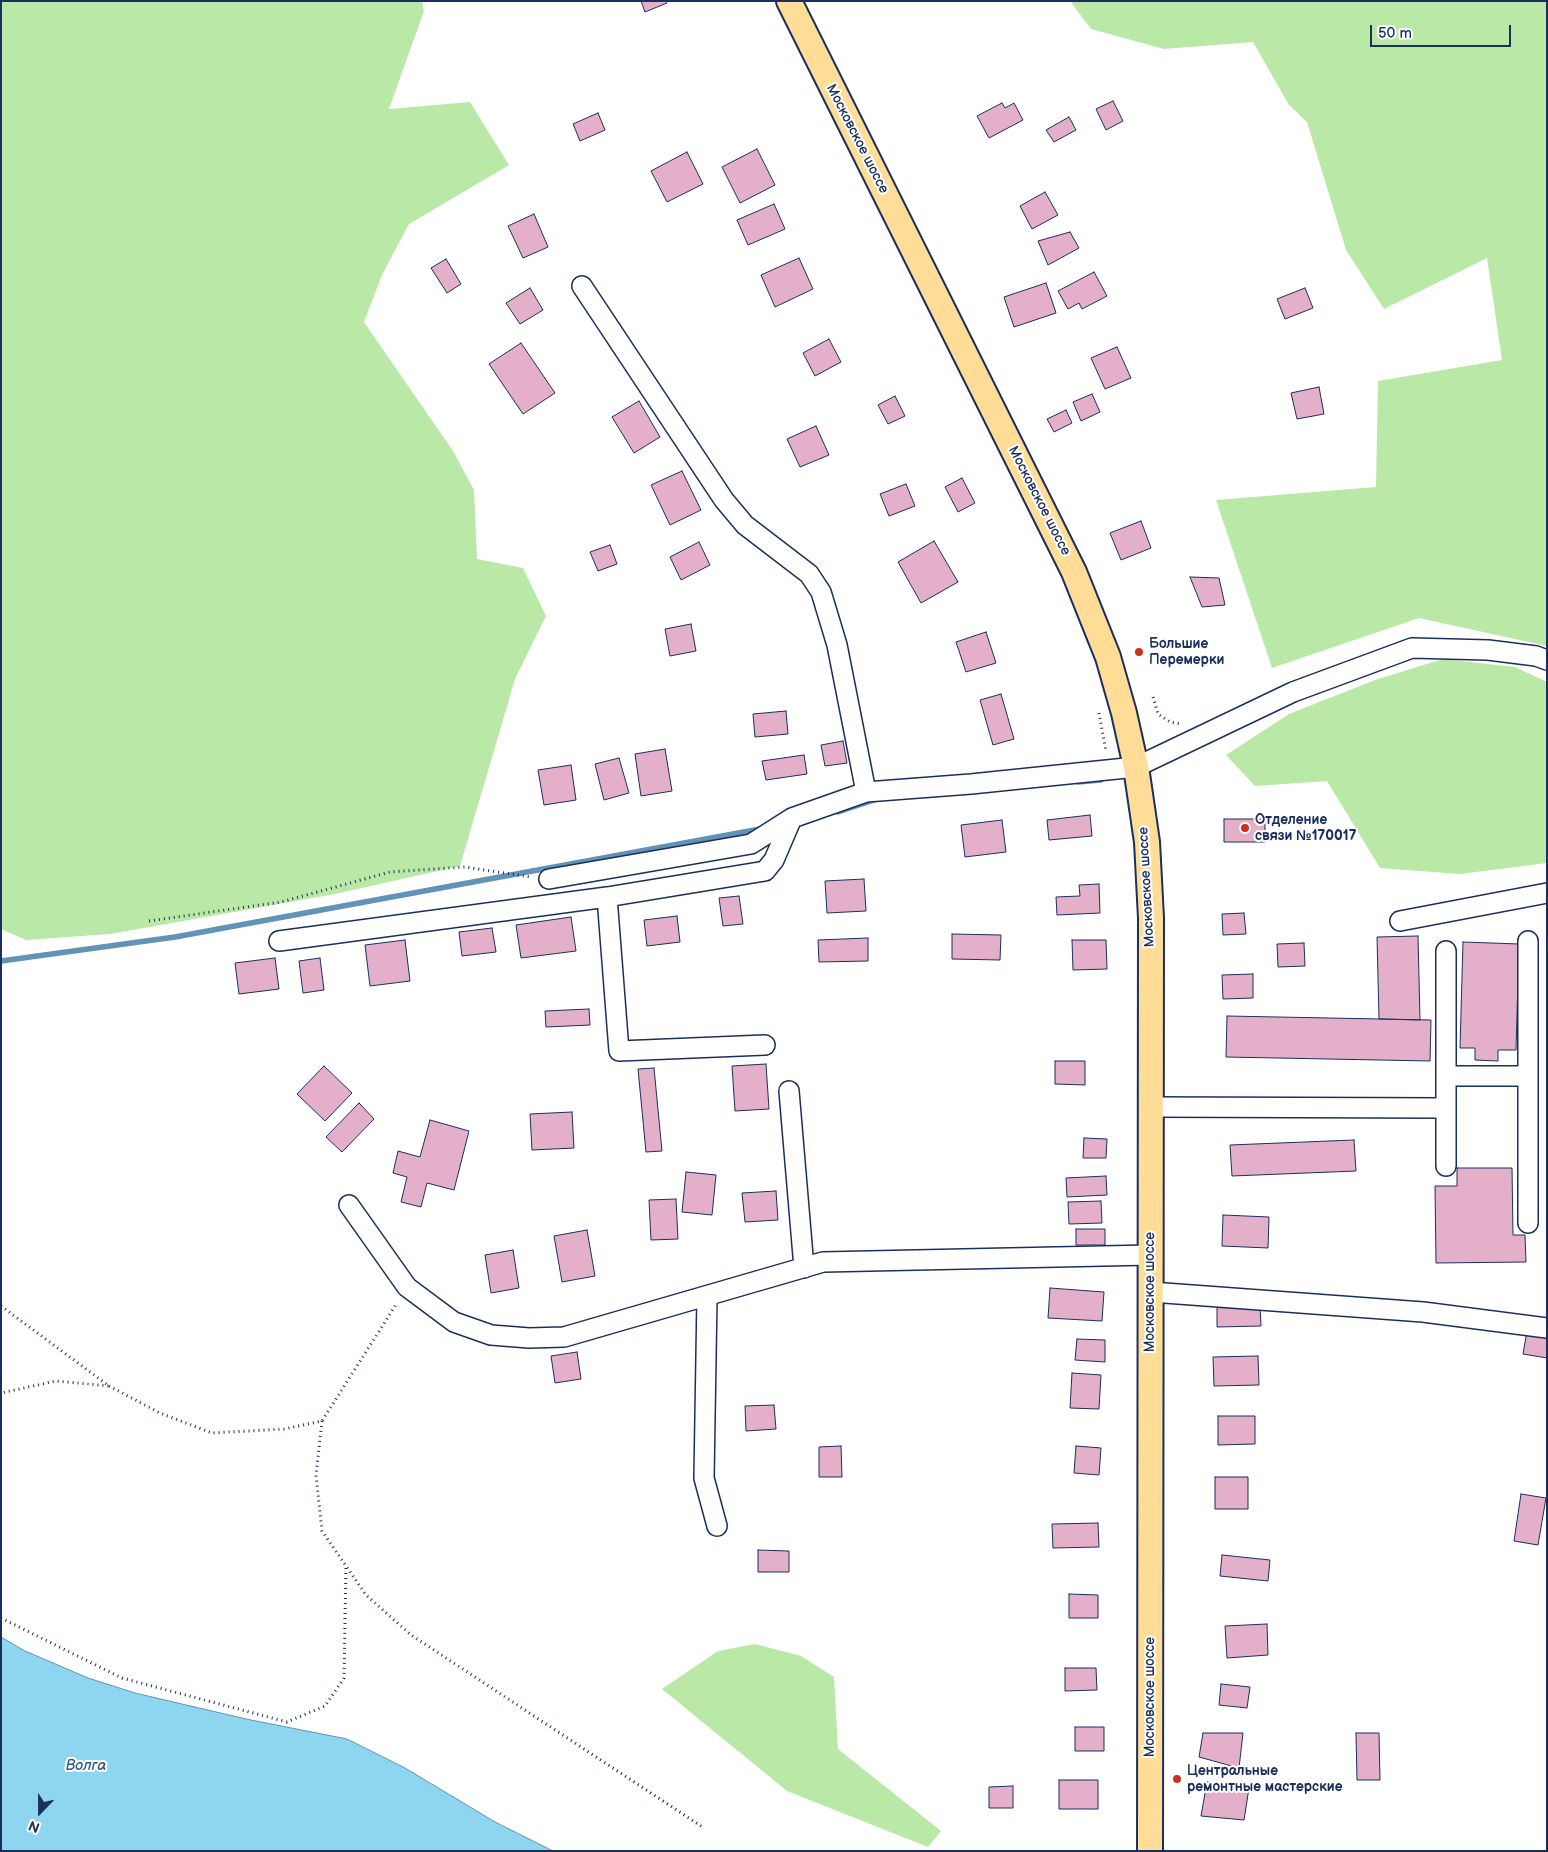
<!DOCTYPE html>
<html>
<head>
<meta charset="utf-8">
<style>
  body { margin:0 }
  #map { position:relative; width:1548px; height:1852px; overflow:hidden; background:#fff; font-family:"Balsamiq Sans",sans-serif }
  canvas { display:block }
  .frame { position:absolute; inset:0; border:2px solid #1b2f5e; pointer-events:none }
  .north { position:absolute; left:15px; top:1787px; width:50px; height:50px; -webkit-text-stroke:4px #fff; paint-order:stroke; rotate:202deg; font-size:14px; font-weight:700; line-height:20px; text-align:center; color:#1b2f5e }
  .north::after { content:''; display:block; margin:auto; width:18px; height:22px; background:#1b2f5e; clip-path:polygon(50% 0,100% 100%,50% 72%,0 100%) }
  .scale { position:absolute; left:1370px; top:25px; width:141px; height:22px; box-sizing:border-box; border:2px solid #1b2f5e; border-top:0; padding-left:6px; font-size:15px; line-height:18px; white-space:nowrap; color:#1b2f5e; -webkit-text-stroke:4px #fff; paint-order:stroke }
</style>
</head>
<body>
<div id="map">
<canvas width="1548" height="1852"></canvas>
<div class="frame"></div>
<div class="north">N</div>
<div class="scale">50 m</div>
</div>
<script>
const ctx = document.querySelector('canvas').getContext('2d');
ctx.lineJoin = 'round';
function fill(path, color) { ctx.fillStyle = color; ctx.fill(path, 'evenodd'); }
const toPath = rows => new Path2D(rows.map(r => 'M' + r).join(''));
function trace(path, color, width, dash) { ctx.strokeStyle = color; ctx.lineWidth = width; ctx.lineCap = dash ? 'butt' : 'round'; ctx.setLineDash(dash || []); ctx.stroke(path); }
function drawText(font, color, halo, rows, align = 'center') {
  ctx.font = font + ' "Balsamiq Sans",sans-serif'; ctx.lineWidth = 4; ctx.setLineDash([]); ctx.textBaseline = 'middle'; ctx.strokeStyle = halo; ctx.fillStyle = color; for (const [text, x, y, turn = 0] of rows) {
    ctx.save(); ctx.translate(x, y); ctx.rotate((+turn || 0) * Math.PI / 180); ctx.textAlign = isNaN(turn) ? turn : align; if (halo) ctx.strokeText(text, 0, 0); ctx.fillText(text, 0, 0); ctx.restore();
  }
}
fill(toPath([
  [1,1,422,1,424,11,389,109,470,102,509,165,409,224,382,275,364,322,453,451,474,490,477,559,523,568,546,616,515,679,460,866,335,894,110,934,26,940,1,929],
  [1070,1,1547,1,1547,646,1419,618,1272,668,1216,500,1376,487,1378,381,1502,360,1487,258,1384,309,1346,250,1307,122,1289,105,1253,42,1164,49,1091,29],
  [1443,659,1515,667,1547,682,1547,863,1460,874,1380,868,1327,781,1255,786,1226,755,1289,714,1375,680],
  [755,1644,801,1656,834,1677,838,1749,941,1831,928,1847,787,1791,662,1689,718,1651]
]), '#bae8a6');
const water = toPath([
  [1,1637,25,1651,88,1678,135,1693,246,1719,347,1739,405,1768,495,1822,553,1851,1,1851,1,1637]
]);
fill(water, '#8ed5f0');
trace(water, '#6093b6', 1);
trace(toPath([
  [1078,782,1101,780],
  [838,812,877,799],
  [1,961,175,937,760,829]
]), '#6093b6', 5.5);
const building = toPath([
  [641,1,666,1,667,3,645,12,641,1],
  [1113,101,1123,121,1106,130,1096,109,1113,101],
  [1002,103,1005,108,1014,103,1023,120,989,138,977,116,1002,103],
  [598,113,605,130,580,141,573,124,598,113],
  [1069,117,1076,130,1054,142,1046,130,1069,117],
  [757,149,775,185,740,203,722,167,757,149],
  [687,152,703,184,667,202,651,171,687,152],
  [1045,192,1058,215,1032,229,1020,206,1045,192],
  [774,204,785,229,748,245,737,220,774,204],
  [534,214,548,247,523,258,508,226,534,214],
  [1070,232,1079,248,1048,265,1038,241,1070,232],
  [799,258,813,289,775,307,761,275,799,258],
  [446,259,461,284,447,293,431,268,446,259],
  [1094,272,1107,296,1082,309,1079,303,1068,309,1058,291,1094,272],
  [1046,283,1056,313,1014,327,1004,297,1046,283],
  [530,288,543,310,520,324,506,303,530,288],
  [1305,288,1313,308,1285,319,1277,299,1305,288],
  [829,339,841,362,815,376,803,353,829,339],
  [521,343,555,393,523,414,489,364,521,343],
  [1117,347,1131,378,1105,389,1091,358,1117,347],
  [1319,387,1324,414,1297,419,1291,393,1319,387],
  [1092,394,1100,412,1081,421,1073,402,1092,394],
  [895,396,905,416,888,424,878,405,895,396],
  [639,401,660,437,634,453,612,417,639,401],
  [1066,410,1072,423,1054,432,1047,419,1066,410],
  [816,426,829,455,800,467,787,439,816,426],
  [682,471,701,510,670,525,651,485,682,471],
  [962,478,975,503,958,512,945,487,962,478],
  [906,484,915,506,889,516,880,494,906,484],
  [1141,521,1151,548,1121,560,1110,533,1141,521],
  [934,541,958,582,921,603,898,562,934,541],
  [699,542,710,565,681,580,670,557,699,542],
  [610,545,617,564,598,571,590,552,610,545],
  [1190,577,1219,578,1225,605,1202,607,1190,577],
  [691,624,696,651,670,656,665,629,691,624],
  [986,632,996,663,966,672,956,642,986,632],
  [1001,694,1014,739,993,745,980,700,1001,694],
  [786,711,788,734,755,737,753,714,786,711],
  [843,741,847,763,825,766,821,745,843,741],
  [665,749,672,791,641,796,635,754,665,749],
  [804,755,807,774,766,780,762,761,804,755],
  [619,758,629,793,604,800,595,764,619,758],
  [571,765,576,800,544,805,538,770,571,765],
  [1090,815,1092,836,1049,840,1047,820,1090,815],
  [1224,819,1265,819,1265,842,1224,842,1224,819],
  [1002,820,1006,852,965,857,961,825,1002,820],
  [864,879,866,911,827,913,825,881,864,879],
  [1099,884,1100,913,1057,915,1056,897,1080,896,1079,885,1099,884],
  [739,896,743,924,723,926,719,898,739,896],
  [1244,913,1246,934,1223,935,1222,914,1244,913],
  [677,916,680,942,647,946,644,920,677,916],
  [571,917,576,951,521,958,516,925,571,917],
  [492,928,496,952,462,956,459,932,492,928],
  [952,934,1001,935,1000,960,952,959,952,934],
  [1418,936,1420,1020,1379,1019,1377,937,1418,936],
  [868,938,868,961,819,962,818,940,868,938],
  [405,940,410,981,370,986,365,945,405,940],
  [1072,940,1106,940,1107,969,1073,970,1072,940],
  [1463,942,1519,944,1516,1050,1498,1050,1498,1061,1475,1060,1475,1048,1460,1048,1463,942],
  [1304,943,1305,966,1278,967,1277,944,1304,943],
  [275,958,279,989,239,994,235,963,275,958],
  [320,958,324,990,303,993,299,961,320,958],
  [1253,974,1253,998,1223,999,1222,975,1253,974],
  [589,1009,590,1025,546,1027,545,1011,589,1009],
  [1227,1016,1431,1020,1430,1061,1226,1057,1227,1016],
  [1055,1061,1085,1061,1085,1085,1055,1084,1055,1061],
  [766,1064,769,1109,735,1111,732,1066,766,1064],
  [324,1066,352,1093,325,1121,297,1094,324,1066],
  [654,1068,662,1151,646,1152,638,1069,654,1068],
  [359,1103,374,1119,342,1152,326,1137,359,1103],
  [572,1112,574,1148,532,1150,530,1114,572,1112],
  [430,1120,469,1131,454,1190,427,1183,421,1207,401,1202,407,1177,393,1173,398,1151,420,1157,430,1120],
  [1084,1138,1107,1139,1106,1158,1083,1158,1084,1138],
  [1354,1140,1356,1171,1232,1176,1230,1145,1354,1140],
  [1457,1168,1512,1168,1513,1235,1525,1235,1526,1262,1436,1263,1435,1186,1457,1186,1457,1168],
  [686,1172,716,1175,712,1215,682,1212,686,1172],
  [1106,1176,1107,1195,1067,1197,1066,1178,1106,1176],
  [776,1191,778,1220,745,1222,742,1193,776,1191],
  [676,1199,678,1239,651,1240,649,1200,676,1199],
  [1101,1201,1102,1223,1069,1224,1068,1202,1101,1201],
  [1223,1215,1269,1217,1268,1248,1222,1246,1223,1215],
  [1076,1229,1105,1229,1105,1245,1076,1245,1076,1229],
  [587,1230,595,1276,562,1282,554,1236,587,1230],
  [513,1250,519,1288,491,1293,485,1255,513,1250],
  [1050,1288,1104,1292,1102,1321,1048,1318,1050,1288],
  [1260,1304,1261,1326,1217,1327,1217,1306,1260,1304],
  [1527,1331,1547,1334,1547,1358,1523,1354,1527,1331],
  [1077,1339,1105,1340,1105,1362,1075,1360,1077,1339],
  [577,1352,581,1379,555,1383,551,1356,577,1352],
  [1258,1356,1259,1385,1214,1386,1213,1357,1258,1356],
  [1072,1373,1101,1375,1099,1409,1070,1408,1072,1373],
  [774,1405,776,1429,746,1431,745,1406,774,1405],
  [1218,1416,1255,1416,1255,1444,1218,1445,1218,1416],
  [841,1446,842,1477,819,1477,819,1447,841,1446],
  [1076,1446,1101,1448,1099,1475,1074,1473,1076,1446],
  [1215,1477,1248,1477,1248,1509,1215,1509,1215,1477],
  [1521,1494,1546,1498,1538,1545,1514,1541,1521,1494],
  [1098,1523,1099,1547,1053,1548,1052,1524,1098,1523],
  [758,1550,789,1551,789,1572,758,1572,758,1550],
  [1222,1555,1270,1560,1268,1581,1220,1576,1222,1555],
  [1069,1594,1098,1595,1098,1618,1069,1618,1069,1594],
  [1267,1624,1268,1655,1227,1658,1225,1626,1267,1624],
  [1065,1668,1096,1668,1097,1690,1065,1691,1065,1668],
  [1221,1684,1250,1687,1247,1708,1219,1705,1221,1684],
  [1075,1727,1104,1727,1104,1751,1075,1751,1075,1727],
  [1203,1733,1243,1733,1239,1768,1199,1757,1203,1733],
  [1356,1733,1379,1733,1380,1780,1357,1780,1356,1733],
  [1059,1780,1098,1780,1098,1809,1059,1809,1059,1780],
  [1207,1782,1249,1788,1244,1820,1201,1816,1207,1782],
  [1013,1786,1013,1808,989,1808,989,1787,1013,1786]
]);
fill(building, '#e4afc9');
trace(building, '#1b2f5e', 1);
const minor = toPath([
  [582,286,724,500,745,525,809,574,821,592,837,645,866,792],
  [549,879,751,844,792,818],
  [607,897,619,1051,765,1045],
  [1400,921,1547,893],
  [279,941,607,897,765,871,774,860,792,818,866,792,971,784,1136,767,1293,692,1412,648,1488,650,1536,656,1547,660],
  [1446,951,1446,1166],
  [1446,1076,1528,1076],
  [789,1091,804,1268],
  [1150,1107,1445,1108],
  [349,1205,407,1287,454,1322,491,1335,529,1338,564,1337,823,1262,1150,1255],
  [1528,1223,1528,941],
  [1151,1292,1423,1312,1547,1328],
  [707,1296,704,1478,717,1526]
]);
const major = toPath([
  [789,1,1074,572,1108,657,1124,713,1136,767,1147,842,1151,918,1150,1851]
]);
trace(minor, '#1b2f5e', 22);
trace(major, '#1b2f5e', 28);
trace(toPath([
  [1153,697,1158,714,1170,722,1181,724],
  [1099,713,1106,751],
  [149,921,281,902,390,872,465,867,531,877],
  [1,1306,109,1386,56,1381,1,1393],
  [109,1386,160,1413,212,1433,284,1429,322,1421,397,1303],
  [322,1421,316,1475,322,1531,366,1595,411,1635,704,1828],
  [1,1618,122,1678,287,1722,325,1706,344,1678,346,1565]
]), '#1b2f5e', 3, [1, 4]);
trace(minor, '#fff', 19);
trace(major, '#ffdd96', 24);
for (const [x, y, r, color] of [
  [1139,652,5,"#c8321e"],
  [1245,828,5,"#c8321e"],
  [1177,1779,5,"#c8321e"]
]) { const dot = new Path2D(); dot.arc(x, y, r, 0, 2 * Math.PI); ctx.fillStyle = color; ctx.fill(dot); trace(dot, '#fff', 2); }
drawText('14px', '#1b2f5e', '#fff', [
  ["Московское шоссе",857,139,63],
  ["Московское шоссе",1039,501,63],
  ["Московское шоссе",1147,887,-93],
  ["Московское шоссе",1150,1292,-90],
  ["Московское шоссе",1150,1697,-90]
]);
drawText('bold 14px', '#1b2f5e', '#fff', [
  ["Большие",1149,644],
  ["Перемерки",1149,660],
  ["Отделение",1255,820],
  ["связи №170017",1255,836],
  ["Центральные",1187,1771],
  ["ремонтные мастерские",1187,1787]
], 'left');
drawText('italic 15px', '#385882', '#fff', [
  ["Волга",86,1766]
]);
</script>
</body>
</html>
